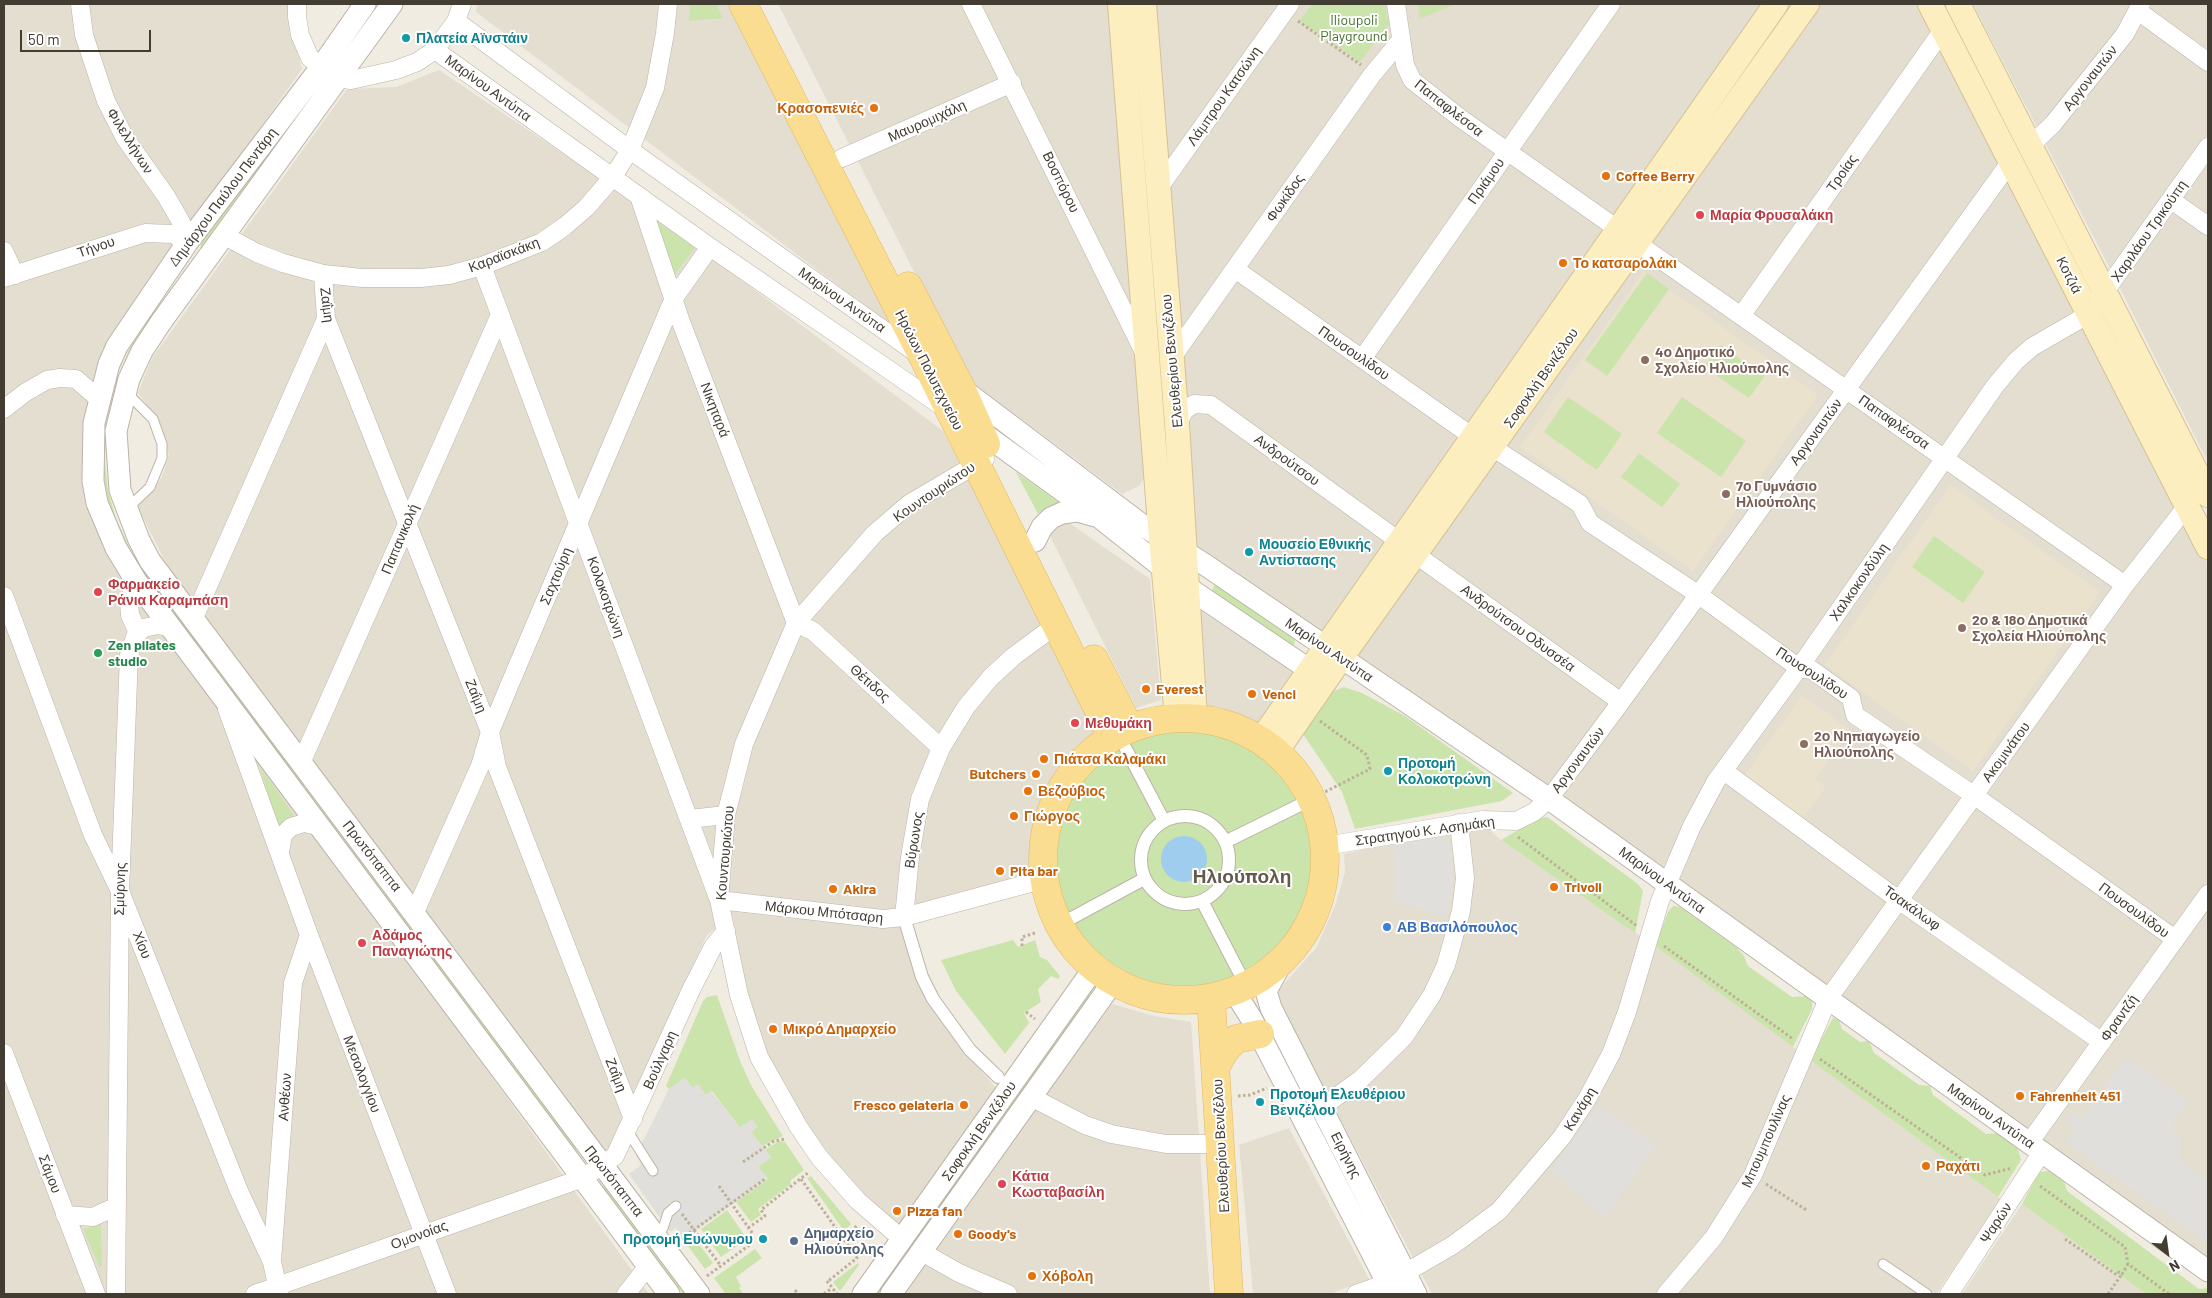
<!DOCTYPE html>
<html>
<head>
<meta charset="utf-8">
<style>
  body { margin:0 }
  #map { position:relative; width:2212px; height:1298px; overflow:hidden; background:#f1ece2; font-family:Barlow,sans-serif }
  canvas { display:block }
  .frame { position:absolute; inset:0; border:5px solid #423c33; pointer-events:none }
  .north { position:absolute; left:2142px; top:1228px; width:50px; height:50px; -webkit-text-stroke:4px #fff; paint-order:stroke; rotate:150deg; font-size:14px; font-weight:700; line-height:20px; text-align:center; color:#423c33 }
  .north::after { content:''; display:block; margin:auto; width:18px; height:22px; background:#423c33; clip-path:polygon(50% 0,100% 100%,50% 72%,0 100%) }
  .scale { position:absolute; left:20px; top:30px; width:131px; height:22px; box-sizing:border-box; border:2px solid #423c33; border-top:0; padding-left:6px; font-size:15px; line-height:18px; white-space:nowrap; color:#423c33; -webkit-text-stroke:4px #fff; paint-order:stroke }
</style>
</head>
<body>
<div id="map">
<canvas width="2212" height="1298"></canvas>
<div class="frame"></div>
<div class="north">N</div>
<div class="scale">50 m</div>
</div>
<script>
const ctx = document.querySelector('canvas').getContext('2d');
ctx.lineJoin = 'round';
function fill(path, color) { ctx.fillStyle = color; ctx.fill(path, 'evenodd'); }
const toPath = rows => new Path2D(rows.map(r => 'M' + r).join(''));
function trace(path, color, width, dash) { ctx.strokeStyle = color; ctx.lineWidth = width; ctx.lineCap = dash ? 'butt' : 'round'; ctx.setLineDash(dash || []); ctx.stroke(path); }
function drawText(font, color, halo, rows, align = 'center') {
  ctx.font = font + ' Barlow,sans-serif'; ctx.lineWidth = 4; ctx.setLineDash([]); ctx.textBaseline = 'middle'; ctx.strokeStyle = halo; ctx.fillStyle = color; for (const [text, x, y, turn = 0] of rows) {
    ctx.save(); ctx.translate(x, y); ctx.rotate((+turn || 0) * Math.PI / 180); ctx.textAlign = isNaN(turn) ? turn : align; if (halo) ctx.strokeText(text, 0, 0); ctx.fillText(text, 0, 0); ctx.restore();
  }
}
fill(toPath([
  [4,4,291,4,289,17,302,69,112,335,85,487,398,947,649,1294,4,1294],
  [477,4,731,4,897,330,476,12],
  [778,4,1110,4,1146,475,1139,486,1122,494,969,380],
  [1153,4,1761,4,1322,636,1193,549],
  [1818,4,1921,4,2208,564,2208,1259,1550,795,1354,653],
  [1973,4,2208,4,2208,462,2105,259],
  [439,70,657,217,943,431,1095,725,1091,742,1064,770,1043,798,1035,835,1031,875,897,914,905,944,921,987,936,1014,962,1050,998,1090,898,1227,860,1192,827,1151,795,1107,762,1049,740,977,733,916,707,935,607,1157,167,566,138,507,162,477,169,455,158,420,138,393,152,358,347,89,396,87],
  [1065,520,1150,579,1161,700,1136,708,1049,534],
  [1196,608,1295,672,1260,725,1203,709],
  [1489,829,1501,840,1655,946,2001,1199,1936,1294,1432,1294,1275,994,1316,948,1335,906,1345,872,1344,854,1396,842],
  [1112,1004,1154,1016,1191,1022,1210,1294,901,1294],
  [1289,1128,1369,1279,1330,1294,1253,1294,1239,1145],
  [2022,1204,2146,1294,1962,1294]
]), '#e4ded1');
fill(toPath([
  [1644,271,1818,395,1693,571,1520,447],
  [1950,485,2100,592,1973,771,1825,665],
  [1802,695,1850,730,1815,779,1826,787,1803,818,1744,776]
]), '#eae2cc');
fill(toPath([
  [690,4,716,4,723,18,689,21],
  [1312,4,1385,4,1389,24,1360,62,1300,21],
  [1418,4,1453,4,1453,5,1420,19],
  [317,89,318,90,200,255,201,241],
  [654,219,695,248,675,274],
  [1647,273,1669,289,1607,376,1585,360],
  [176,277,132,345,106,436,105,463,108,490,116,519,134,557,133,559,112,515,105,487,104,473,106,425,117,379,136,332],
  [1154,315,1158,315,1172,504,1168,504],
  [1720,345,1765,376,1749,398,1704,367],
  [1568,397,1622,434,1597,470,1544,432],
  [1682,397,1746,441,1721,477,1657,433],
  [1639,453,1680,484,1662,507,1621,477],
  [1016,472,1060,503,1047,507,1038,514],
  [1934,536,1985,572,1963,603,1912,567],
  [142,568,304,785,302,786,140,569],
  [1215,584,1295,640,1294,646,1288,649,1210,594],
  [1344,687,1362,693,1405,716,1513,793,1502,801,1355,829,1342,792,1301,731,1326,694],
  '1056 857a129 129 0 1 1 258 0a129 129 0 1 1-258 0Z',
  [260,767,295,817,278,826],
  [306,789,577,1149,575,1151,305,790],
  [1547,817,1638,884,1643,891,1635,933,1501,840,1539,818],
  [1673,906,1680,907,1737,948,1744,956,1748,966,1792,997,1808,996,1812,1001,1812,1009,1793,1047,1655,946,1668,912],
  [1013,940,1018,947,1035,940,1040,957,1047,960,1060,976,1058,979,1051,976,1038,989,1041,1002,1024,1013,1029,1023,1005,1054,956,991,941,960],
  [717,995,740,1061,752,1087,783,1136,762,1146,751,1132,752,1120,740,1128,712,1091,706,1095,692,1088,685,1078,669,1089,666,1086,703,1001,707,997],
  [1089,995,1092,997,880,1294,876,1294],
  [1833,1018,1839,1020,1842,1029,1860,1042,1869,1041,1874,1053,1919,1085,1930,1086,1933,1095,1986,1134,2000,1133,2018,1149,2021,1160,1998,1197,1810,1060],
  [779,1141,785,1142,804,1170,790,1181,791,1184,758,1209,761,1215,751,1222,736,1202,768,1179,758,1167,771,1157,765,1150],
  [2049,1171,2064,1181,2067,1191,2199,1289,2208,1288,2208,1294,2146,1294,2022,1204,2039,1172],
  [811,1176,851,1224,844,1231,807,1178],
  [605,1186,685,1294,683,1294,603,1188],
  [727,1210,747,1239,721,1257,701,1229],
  [101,1225,102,1266,100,1268,83,1229],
  [693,1236,713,1263,705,1269,685,1242],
  [755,1249,762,1258,736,1277,741,1286,739,1288,743,1294,726,1294,714,1278],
  [858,1263,859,1265,840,1291,833,1282]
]), '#cbe4ac');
fill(toPath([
  [1444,836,1448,842,1451,856,1453,876,1451,895,1445,917,1393,900,1396,885,1393,845],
  [2126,1057,2188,1101,2173,1122,2172,1128,2179,1133,2179,1160,2208,1181,2208,1243,2066,1142,2074,1130,2073,1126,2065,1125,2074,1111,2077,1117,2083,1118],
  [685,1078,692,1088,698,1084,706,1095,711,1091,740,1128,752,1119,758,1127,751,1132,771,1157,758,1167,768,1179,684,1239,676,1228,670,1232,629,1174,641,1165,636,1155,669,1089],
  [1598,1105,1656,1145,1604,1219,1551,1169]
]), '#e1dfdb');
fill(toPath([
  '1161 859a23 23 0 1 1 46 0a23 23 0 1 1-46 0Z'
]), '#9fcded');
const service = toPath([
  [127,393,153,419,162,444,162,458,150,487,128,508],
  [627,1130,653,1171],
  [656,1235,663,1228,668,1213,676,1206],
  [1883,1264,1927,1294]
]);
const pedestrian = toPath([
  [1126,749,1164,821],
  '1141 860a44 44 0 1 1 88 0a44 44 0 1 1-88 0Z',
  [1225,842,1304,803],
  [1202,901,1241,976],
  [904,917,922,977,933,999,970,1050,998,1077],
  [1068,920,1144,879]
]);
const minor = toPath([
  [80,4,84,35,106,101,125,138,166,196,181,222,187,243],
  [297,4,297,17,300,35,310,58,339,78,351,80,396,70,417,62,435,50,456,21,462,4],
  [971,4,1143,350],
  [1396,4,1405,65,1412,80,1460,118,1619,230],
  [2138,11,2208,62],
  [456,21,630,150,919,355],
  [435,50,710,247,946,409],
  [2030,146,2053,124,2125,34,2141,4],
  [842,158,1012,83],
  [1158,189,1290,4],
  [639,196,681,322,796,623,813,631,941,748],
  [2171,200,2208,226],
  [225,236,257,253,283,263,323,274,362,278,421,278,449,275,482,266,542,242,565,226,586,208,612,178,630,150,655,88,665,33,668,4],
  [1637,243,2125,585],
  [4,251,15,275],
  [482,266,719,900,883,919,904,917,1045,879],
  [1235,269,1473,437],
  [323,274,326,319,490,732,497,767,633,1119],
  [4,278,145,233,173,234,187,243],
  [1741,316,1943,30],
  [1171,359,1372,75,1401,40],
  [1362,359,1611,4],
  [4,409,26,392,47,380,60,378,76,379,99,399],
  [1177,424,1185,410,1194,404,1211,405,1399,541],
  [1492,447,1580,504,1590,523,1699,595,1799,668,1812,670,1851,698,1855,715,1975,796,2175,939],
  [1415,554,1621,702],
  [136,581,129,603,130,615,138,633],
  [4,596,93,835,120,891,239,1191,272,1262,279,1294],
  [193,620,326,319],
  [227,709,309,935,447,1294],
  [301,763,500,315],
  [1724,771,1900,901,2102,1042],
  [689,819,726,815],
  [1325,846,1483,820,1516,821,1534,812,1549,799,1621,702,2011,161],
  [280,852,283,835,291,827,304,823,318,826],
  [415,912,480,766,490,732,509,686,674,298,710,247],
  [904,917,910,857,920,799,941,748,966,707,991,677,1014,656,1056,625],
  [4,1053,96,1294],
  [1031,1097,1085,1125,1111,1134,1166,1144,1221,1144],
  [1322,1107,1361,1079,1404,1037,1432,995,1446,965,1461,911,1465,878,1459,823],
  [2029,1143,2208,894],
  [65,1215,93,1217,115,1207],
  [902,1239,858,1201,819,1157,798,1126,759,1057,739,995,719,900,726,815,744,744,796,623,875,533,909,504,985,459],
  [922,1252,959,1273,1008,1294],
  [272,1261,293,983,309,935],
  [1405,1273,1453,1245,1499,1211,1562,1137,1587,1099,1611,1054,1627,1012,1660,901,1692,826,1716,781,1799,668,1995,386,2016,361,2032,347,2089,314,2208,147],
  [116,1294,120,891,129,655,135,637,143,628,158,625,171,628],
  [255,1294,583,1178,615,1156,691,990,713,947,726,931],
  [626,1294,648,1266],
  [1356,1294,1387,1283],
  [1666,1294,1714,1237,1753,1175,1828,999,2125,585,2187,506],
  [1949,1294,2042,1152]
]);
const tertiary = toPath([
  [365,4,321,67,187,243,117,346,109,364,94,423,93,481,97,503,116,548,136,581,669,1294],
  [392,4,161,322,142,351,129,379,116,431,120,490,139,540,150,561,699,1294],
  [962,389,1142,525,1204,564,1549,799,2208,1271],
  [977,429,1099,517,1187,587,1323,679],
  [1035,541,1042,527,1051,518,1062,513,1077,511,1095,516],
  [1282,962,1266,991,1271,1008,1416,1294],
  [1234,991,1251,1018,1393,1294],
  [863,1294,1094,968],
  [891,1294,1113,982]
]);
const secondary = toPath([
  [1120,4,1161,538,1177,718],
  [1144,4,1177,424,1195,719],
  [1930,4,2208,547],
  [1958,4,2208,495],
  [1261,740,1776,4],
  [1276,752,1341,658,1807,4]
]);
const primary = toPath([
  [743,4,924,359,1112,737],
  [908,286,961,388,986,444],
  [1094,659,1130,729],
  '1043 859a141 141 0 1 1 282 0a141 141 0 1 1-282 0Z',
  [1211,998,1229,1294],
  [1216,1066,1225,1050,1236,1039,1260,1034]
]);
trace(service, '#bcb4a6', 11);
trace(pedestrian, '#bcb4a6', 14);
trace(minor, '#bcb4a6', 19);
trace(tertiary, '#bcb4a6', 23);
trace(secondary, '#d3c295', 26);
trace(primary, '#dfba62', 29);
trace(toPath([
  [1298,21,1361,65],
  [1320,721,1367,755,1370,769,1321,794],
  [1518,837,1637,926],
  [1022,946,1022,937,1035,933],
  [1664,946,1793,1039],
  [1026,1012,1035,1019],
  [1820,1059,1985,1175,2012,1168],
  [1238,1096,1250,1095,1267,1088],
  [743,1162,774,1141,786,1139],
  [801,1179,857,1258,827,1282],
  [1766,1184,1808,1211],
  [719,1186,753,1234],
  [2040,1186,2125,1247,2128,1264,2169,1294],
  [682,1214,721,1266],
  [748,1228,765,1216,761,1210,809,1172],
  [843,1237,858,1225],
  [681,1239,765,1179],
  [2065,1239,2117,1275,2119,1272,2122,1274,2128,1264],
  [707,1276,751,1244],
  [827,1281,837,1294],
  [795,1290,798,1294],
  [824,1294,832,1288],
  [2108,1294,2122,1274]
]), '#bdb097', 3, [2.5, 2.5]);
trace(service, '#fff', 9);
trace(pedestrian, '#fff', 12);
trace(minor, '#fff', 18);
trace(tertiary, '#fff', 21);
trace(secondary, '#fdeec0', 24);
trace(primary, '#fbdd91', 28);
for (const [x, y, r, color] of [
  [406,38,5,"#0f9aa8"],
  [874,108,5,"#e8710a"],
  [1606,176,5,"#e8710a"],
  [1700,215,5,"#e0444e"],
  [1563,263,5,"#e8710a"],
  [1645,360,5,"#8d6e63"],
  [1726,494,5,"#8d6e63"],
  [1249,552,5,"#0f9aa8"],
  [98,592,5,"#e0444e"],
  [1962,628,5,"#8d6e63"],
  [98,653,5,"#2e9e5b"],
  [1146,689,5,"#e8710a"],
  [1252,694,5,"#e8710a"],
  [1075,723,5,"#e0444e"],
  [1804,744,5,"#8d6e63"],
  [1044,759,5,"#e8710a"],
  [1388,771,5,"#0f9aa8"],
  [1036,774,5,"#e8710a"],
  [1028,791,5,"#e8710a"],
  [1014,816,5,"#e8710a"],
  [1000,871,5,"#e8710a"],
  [1554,887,5,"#e8710a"],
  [833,889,5,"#e8710a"],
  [1387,927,5,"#3f7fe0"],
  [362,943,5,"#e0444e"],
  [773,1029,5,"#e8710a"],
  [2020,1096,5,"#e8710a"],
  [1260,1102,5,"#0f9aa8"],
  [964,1105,5,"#e8710a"],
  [1926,1166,5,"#e8710a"],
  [1002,1184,5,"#e0444e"],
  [897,1211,5,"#e8710a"],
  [958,1234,5,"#e8710a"],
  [763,1239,5,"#0f9aa8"],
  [794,1241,5,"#5c6f8a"],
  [1032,1276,5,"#e8710a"]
]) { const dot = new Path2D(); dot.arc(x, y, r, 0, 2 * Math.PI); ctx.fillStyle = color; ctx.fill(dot); trace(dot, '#fff', 2); }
drawText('14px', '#447129', '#fff', [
  ["Ilioupoli",1354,20],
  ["Playground",1354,36]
]);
drawText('bold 14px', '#0d838f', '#fff', [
  ["Πλατεία Αϊνστάιν",416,38],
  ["Μουσείο Εθνικής",1259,544],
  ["Αντίστασης",1259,560],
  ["Προτομή",1398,763],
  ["Κολοκοτρώνη",1398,779],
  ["Προτομή Ελευθέριου",1270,1094],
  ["Βενιζέλου",1270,1110],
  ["Προτομή Ευώνυμου",753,1239,"right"]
], 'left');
drawText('14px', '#423c33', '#fff', [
  ["Αργοναυτών",2090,78,-52],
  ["Μαρίνου Αντύπα",488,88,36],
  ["Λάμπρου Κατσώνη",1224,96,-55],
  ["Παπαφλέσσα",1449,108,38],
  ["Μαυρομιχάλη",927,121,-24],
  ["Φιλελλήνων",130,141,58],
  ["Τροίας",1842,173,-55],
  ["Πριάμου",1486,181,-55],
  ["Βοσπόρου",1061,182,64],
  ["Δημάρχου Παύλου Πεντάρη",223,197,-53],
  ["Φωκίδος",1285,198,-55],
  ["Χαριλάου Τρικούπη",2149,231,-55],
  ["Τήνου",96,247,-19],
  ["Καραϊσκάκη",504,255,-21],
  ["Κοτζιά",2069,275,63],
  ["Μαρίνου Αντύπα",842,300,35],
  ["Ζαΐμη",327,305,83],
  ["Πουσουλίδου",1354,353,35],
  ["Ελευθερίου Βενιζέλου",1172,361,-95],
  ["Ηρώων Πολυτεχνείου",929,370,63],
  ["Σοφοκλή Βενιζέλου",1541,378,-55],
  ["Νικηταρά",715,410,69],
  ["Παπαφλέσσα",1894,422,35],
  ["Αργοναυτών",1816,432,-54],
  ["Ανδρούτσου",1287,460,36],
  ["Κουντουριώτου",934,492,-34],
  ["Παπανικολή",400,539,-67],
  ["Σαχτούρη",556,576,-67],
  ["Χαλκοκονδύλη",1859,582,-55],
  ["Κολοκοτρώνη",606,597,70],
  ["Ανδρούτσου Οδυσσέα",1518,628,36],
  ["Μαρίνου Αντύπα",1329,650,34],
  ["Πουσουλίδου",1812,673,33],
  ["Θέτιδος",870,683,42],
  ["Ζαΐμη",476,696,68],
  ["Ακομινάτου",2006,752,-54],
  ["Αργοναυτών",1578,760,-53],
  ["Στρατηγού Κ. Ασημάκη",1425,831,-8],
  ["Βύρωνος",914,840,-81],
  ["Κουντουριώτου",725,853,-85],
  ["Πρωτόπαππα",372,856,52],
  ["Μαρίνου Αντύπα",1662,880,36],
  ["Σμύρνης",120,889,-88],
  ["Τσακάλωφ",1912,908,35],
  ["Πουσουλίδου",2134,910,36],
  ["Μάρκου Μπότσαρη",824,912,6],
  ["Χίου",142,945,68],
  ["Φραντζή",2119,1018,-55],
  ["Βούλγαρη",660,1060,-66],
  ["Μεσολογγίου",362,1074,69],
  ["Ζαΐμη",616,1075,69],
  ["Ανθέων",285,1097,-86],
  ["Κανάρη",1580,1109,-59],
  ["Μαρίνου Αντύπα",1991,1116,35],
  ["Σοφοκλή Βενιζέλου",979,1131,-55],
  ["Μπουμπουλίνας",1766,1141,-66],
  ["Ελευθερίου Βενιζέλου",1221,1146,-93],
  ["Ειρήνης",1346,1155,63],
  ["Σάμου",50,1174,69],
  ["Πρωτόπαππα",614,1181,52],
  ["Ψαρών",1996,1223,-57],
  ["Ομονοίας",419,1235,-20]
]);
drawText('bold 14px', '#c56008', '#fff', [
  ["Κρασοπενιές",864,108,"right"],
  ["Coffee Berry",1616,176],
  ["Το κατσαρολάκι",1573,263],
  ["Everest",1156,689],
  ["Venci",1262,694],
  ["Πιάτσα Καλαμάκι",1054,759],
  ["Butchers",1026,774,"right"],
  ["Βεζούβιος",1038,791],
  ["Γιώργος",1024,816],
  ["Pita bar",1010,871],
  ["Trivoli",1564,887],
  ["Akira",843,889],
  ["Μικρό Δημαρχείο",783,1029],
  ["Fahrenheit 451",2030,1096],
  ["Fresco gelateria",954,1105,"right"],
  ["Ραχάτι",1936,1166],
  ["Pizza fan",907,1211],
  ["Goody's",968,1234],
  ["Χόβολη",1042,1276]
], 'left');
drawText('bold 14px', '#be3a42', '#fff', [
  ["Μαρία Φρυσαλάκη",1710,215],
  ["Φαρμακείο",108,584],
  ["Ράνια Καραμπάση",108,600],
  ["Μεθυμάκη",1085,723],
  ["Αδάμος",372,935],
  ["Παναγιώτης",372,951],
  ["Κάτια",1012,1176],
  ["Κωσταβασίλη",1012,1192]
], 'left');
drawText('bold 14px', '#785e54', '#fff', [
  ["4ο Δημοτικό",1655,352],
  ["Σχολείο Ηλιούπολης",1655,368],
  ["7ο Γυμνάσιο",1736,486],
  ["Ηλιούπολης",1736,502],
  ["2ο & 18ο Δημοτικά",1972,620],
  ["Σχολεία Ηλιούπολης",1972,636],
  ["2ο Νηπιαγωγείο",1814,736],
  ["Ηλιούπολης",1814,752]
], 'left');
drawText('bold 14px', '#27864d', '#fff', [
  ["Zen pilates",108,645],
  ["studio",108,661]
], 'left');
drawText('bold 14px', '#366cbe', '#fff', [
  ["ΑΒ Βασιλόπουλος",1397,927]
], 'left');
drawText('bold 14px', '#4e5e75', '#fff', [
  ["Δημαρχείο",804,1233],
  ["Ηλιούπολης",804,1249]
], 'left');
drawText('bold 19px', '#645a4b', '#fff', [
  ["Ηλιούπολη",1242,877]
]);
</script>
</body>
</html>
